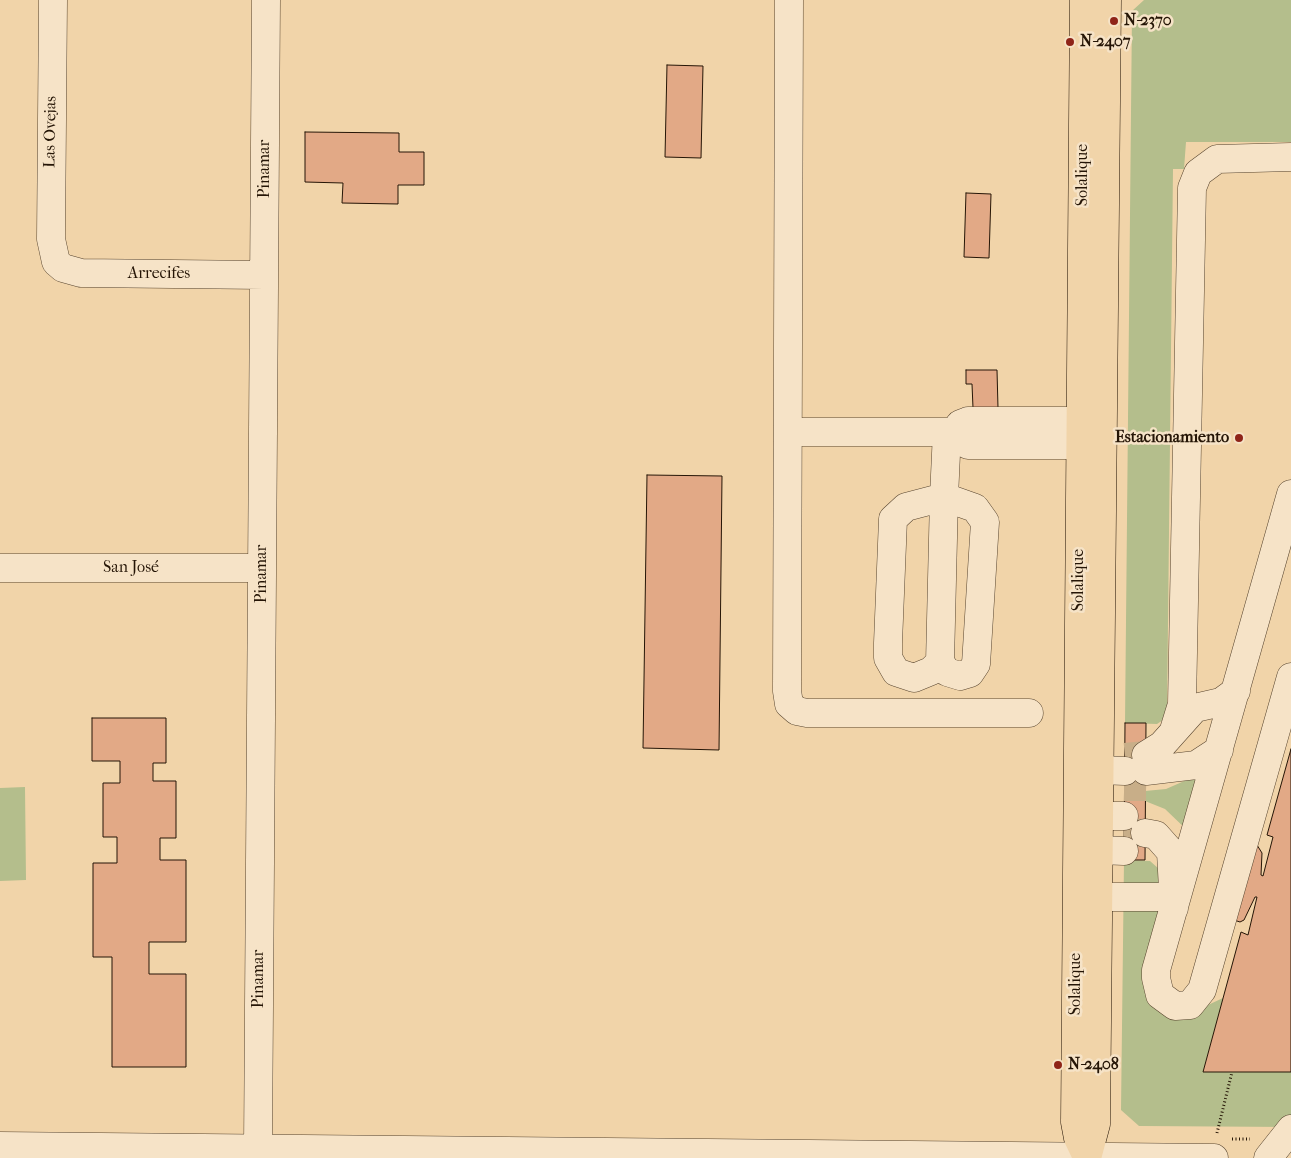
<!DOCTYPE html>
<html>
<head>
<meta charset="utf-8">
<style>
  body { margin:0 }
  canvas { display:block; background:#f1d4a9 }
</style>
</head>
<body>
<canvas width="1291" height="1158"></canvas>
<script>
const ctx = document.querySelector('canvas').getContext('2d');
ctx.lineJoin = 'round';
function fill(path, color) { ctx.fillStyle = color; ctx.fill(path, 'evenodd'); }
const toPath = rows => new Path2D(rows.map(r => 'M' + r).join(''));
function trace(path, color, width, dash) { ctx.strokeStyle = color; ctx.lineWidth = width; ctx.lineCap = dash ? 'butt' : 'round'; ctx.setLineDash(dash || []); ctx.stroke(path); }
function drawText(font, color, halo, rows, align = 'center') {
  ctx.font = font + ' "IM FELL French Canon",serif'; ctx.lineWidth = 5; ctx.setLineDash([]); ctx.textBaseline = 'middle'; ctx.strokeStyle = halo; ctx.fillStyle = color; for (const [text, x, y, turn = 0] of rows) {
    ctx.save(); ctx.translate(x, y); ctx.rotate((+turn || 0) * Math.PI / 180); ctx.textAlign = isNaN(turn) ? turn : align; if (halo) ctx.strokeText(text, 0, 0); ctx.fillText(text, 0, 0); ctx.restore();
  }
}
fill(toPath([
  [1144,0,1291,0,1291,142,1186,142,1184,169,1173,169,1167,713,1163,720,1157,724,1125,723,1132,11],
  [1198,775,1189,832,1165,809,1145,801,1145,791,1166,789],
  [25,787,26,880,0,881,0,788],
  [1124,860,1150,861,1159,869,1158,938,1151,967,1195,1011,1223,998,1203,1072,1291,1072,1291,1127,1139,1126,1121,1110]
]), '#b4be8c');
const building = toPath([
  [667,65,703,66,701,158,665,157,667,65],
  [305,132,399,133,399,152,424,152,424,185,398,185,398,204,342,203,343,183,305,182,305,132],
  [966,193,991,194,989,258,964,257,966,193],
  [966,370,997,370,998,408,973,408,972,384,966,384,966,370],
  [647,475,722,476,719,750,643,748,647,475],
  [92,718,166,718,166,763,153,763,153,781,176,781,176,838,160,838,160,860,186,860,186,942,149,942,149,974,186,974,186,1067,112,1067,112,957,93,957,93,863,117,863,117,837,103,837,103,783,120,783,120,761,92,761,92,718],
  [1125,723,1146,723,1145,860,1124,860,1125,723],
  [1291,749,1291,1072,1203,1072,1241,932,1248,935,1257,897,1255,897,1244,920,1240,922,1234,920,1257,845,1262,853,1261,875,1263,876,1273,837,1267,835,1291,749]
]);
fill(building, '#e2a986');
trace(building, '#251506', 1);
trace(toPath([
  [1125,757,1146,755],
  [1124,787,1146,787],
  [1124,832,1145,833]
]), '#c8ae88', 28, [28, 14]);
const minor = toPath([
  [53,0,51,239,56,262,63,268,81,273,264,275],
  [789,0,787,691,789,704,797,711,807,713,1029,713],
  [968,421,1081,421,1090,425,1102,434,1090,443,1080,445,968,445,957,439,955,432,960,424,968,421],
  [788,432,955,432],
  [1291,494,1156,970,1156,978,1160,995,1175,1006,1190,1005,1202,990,1291,677],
  [0,568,262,568],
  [940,662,944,497,906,507,893,519,888,643,888,658,896,672,914,678,931,671,940,662,947,672,960,676,970,673,976,664,985,522,975,508,944,497,947,432],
  [1174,730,1182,704,1192,188,1198,173,1217,159,1291,157],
  [1146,755,1162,745,1195,708,1221,702,1236,691],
  [1099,770,1125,771],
  [1146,771,1196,765,1219,750],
  [1099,816,1124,816],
  [1145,833,1156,835,1171,852,1173,889],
  [1099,850,1124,851],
  [1098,897,1164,897,1169,900,1174,908],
  [0,1146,1214,1158],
  [258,1149,266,0],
  [1268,1158,1291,1129]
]);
const major = toPath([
  [1084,0,1075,1122,1078,1138,1087,1157],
  [1087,1158,1096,1124,1107,0]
]);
trace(minor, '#58452f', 29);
trace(major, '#251506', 29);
trace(toPath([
  [1217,1133,1232,1072],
  [1232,1139,1250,1139]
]), '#251506', 3, [1, 2.5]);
trace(minor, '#f6e3c7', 28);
trace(major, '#f1d4a9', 28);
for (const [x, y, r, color] of [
  [1114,21,5,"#8f2418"],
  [1070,42,5,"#8f2418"],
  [1239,438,5,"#8f2418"],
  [1058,1065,5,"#8f2418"]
]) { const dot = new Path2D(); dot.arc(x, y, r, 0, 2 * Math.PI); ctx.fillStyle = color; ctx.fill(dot); trace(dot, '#f6e3c7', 2); }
drawText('bold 16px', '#251506', '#f6e3c7', [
  ["N-2370",1124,21],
  ["N-2407",1080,42],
  ["Estacionamiento",1229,438,"right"],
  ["N-2408",1068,1065]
], 'left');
drawText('16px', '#251506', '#f6e3c7', [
  ["Las Ovejas",51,132,-89],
  ["Pinamar",265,169,-90],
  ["Solalique",1083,175,-90],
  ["Arrecifes",159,274],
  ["San José",131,568],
  ["Pinamar",262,574,-90],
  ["Solalique",1079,580,-90],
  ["Pinamar",259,979,-90],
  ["Solalique",1076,984,-90]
]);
</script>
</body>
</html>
